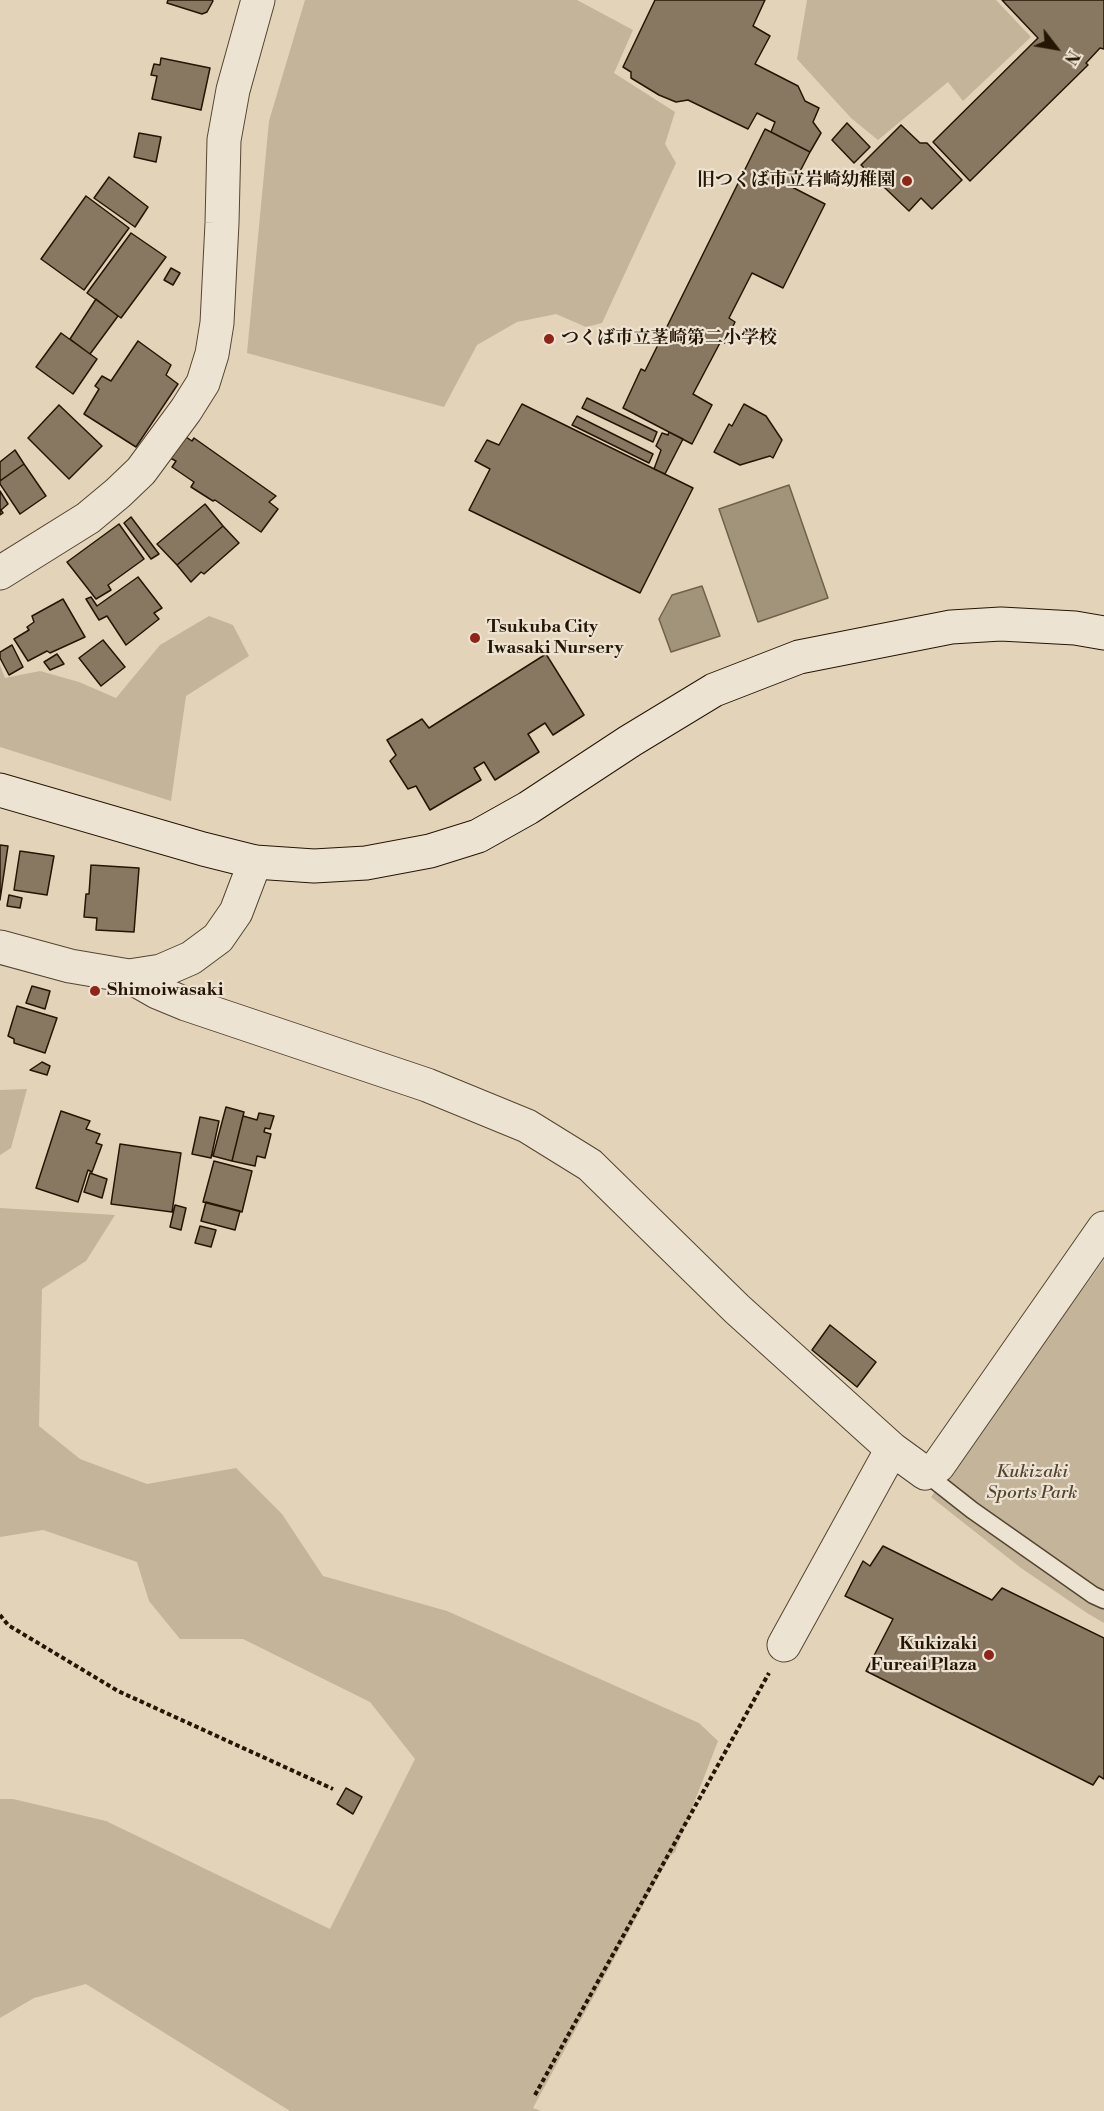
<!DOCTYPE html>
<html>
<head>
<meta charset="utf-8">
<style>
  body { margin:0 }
  #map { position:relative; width:1104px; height:2111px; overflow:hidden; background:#e3d4b9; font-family:"Libre Bodoni",serif }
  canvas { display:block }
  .north { position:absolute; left:1026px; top:18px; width:60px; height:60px; -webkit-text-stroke:4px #ede3d2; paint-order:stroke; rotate:121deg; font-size:16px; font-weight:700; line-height:24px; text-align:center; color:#251504 }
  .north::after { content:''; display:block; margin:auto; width:21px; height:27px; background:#251504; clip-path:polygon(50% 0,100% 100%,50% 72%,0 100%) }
</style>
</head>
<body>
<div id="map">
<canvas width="1104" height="2111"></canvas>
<div class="north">N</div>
</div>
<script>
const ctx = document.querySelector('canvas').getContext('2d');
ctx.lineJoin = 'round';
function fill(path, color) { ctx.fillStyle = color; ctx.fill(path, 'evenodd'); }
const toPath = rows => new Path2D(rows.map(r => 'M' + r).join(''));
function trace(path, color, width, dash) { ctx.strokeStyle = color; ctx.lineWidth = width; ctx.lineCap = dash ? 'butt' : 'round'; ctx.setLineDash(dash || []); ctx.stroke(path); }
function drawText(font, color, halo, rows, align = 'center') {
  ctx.font = font + ' "Libre Bodoni","Noto Serif JP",serif'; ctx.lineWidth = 4.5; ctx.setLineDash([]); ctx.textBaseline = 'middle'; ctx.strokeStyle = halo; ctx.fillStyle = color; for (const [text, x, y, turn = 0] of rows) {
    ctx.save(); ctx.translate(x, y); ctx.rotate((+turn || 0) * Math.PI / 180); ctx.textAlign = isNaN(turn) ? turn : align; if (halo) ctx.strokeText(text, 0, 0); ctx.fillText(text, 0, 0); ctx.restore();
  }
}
fill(toPath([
  [305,0,577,0,633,30,614,73,675,112,665,144,676,163,602,323,586,327,556,314,517,322,477,345,444,407,247,353,269,121],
  [807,0,996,0,1031,37,963,101,948,82,878,140,851,118,797,59],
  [209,616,233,625,249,656,186,696,171,801,0,747,0,665,5,678,40,671,79,682,116,698,160,645],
  [27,1089,11,1148,0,1155,0,1090],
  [0,1208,115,1215,86,1261,42,1289,39,1426,80,1459,147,1484,236,1468,282,1514,323,1576,447,1611,699,1723,718,1741,675,1852,670,1856,533,2108,541,2111,290,2111,86,1984,34,1998,0,2018,0,1799,13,1799,106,1821,330,1929,415,1759,370,1702,243,1639,180,1639,149,1601,137,1562,43,1530,0,1537],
  [1104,1260,1104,1623,1087,1613,1021,1568,931,1497]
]), '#c3b49a');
const water = toPath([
  [789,485,828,598,758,622,719,509,789,485],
  [702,586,720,636,671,652,659,619,672,595,702,586]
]);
fill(water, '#a2937b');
trace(water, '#70614b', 1.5);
const building = toPath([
  [168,0,212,0,213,1,207,12,202,14,167,3,168,0],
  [655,0,765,0,753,26,770,36,755,64,798,86,805,101,819,108,813,122,821,133,810,152,771,132,775,122,757,113,748,129,688,100,676,102,659,95,631,78,631,72,623,67,655,0],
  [1002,0,1104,0,1104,49,1100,48,1086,63,1088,65,970,181,933,142,1038,38,1002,0],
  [161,58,210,68,201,110,152,99,157,76,151,75,154,64,160,65,161,58],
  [847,123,870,147,854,163,832,140,847,123],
  [901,125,920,143,927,143,962,180,932,209,921,198,909,211,861,165,901,125],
  [765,129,810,152,792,187,825,204,783,288,752,273,729,318,735,322,725,343,721,341,693,394,712,405,692,444,623,408,641,369,645,371,765,129],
  [139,133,161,137,156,162,134,157,139,133],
  [109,177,148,207,135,227,94,198,109,177],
  [86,196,129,228,84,290,41,259,86,196],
  [131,233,166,257,121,318,87,293,131,233],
  [171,268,180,273,173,285,164,280,171,268],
  [96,299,118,316,90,354,70,339,96,299],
  [61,333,97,359,73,394,36,367,61,333],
  [138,341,171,365,166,375,178,384,136,447,84,414,99,389,95,386,102,376,111,381,138,341],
  [587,398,657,432,653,442,582,408,587,398],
  [522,404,693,488,640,593,469,510,490,469,475,461,487,440,499,445,522,404],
  [744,404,766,416,782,440,773,458,770,456,740,465,714,452,729,424,732,426,744,404],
  [59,405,102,446,69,479,28,438,59,405],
  [577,416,653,454,649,463,572,425,577,416],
  [669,432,683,439,665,474,654,469,661,450,656,446,662,433,668,435,669,432],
  [186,437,192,441,194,438,276,496,269,502,278,509,261,532,215,500,213,501,191,487,194,482,172,467,176,461,170,458,186,437],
  [15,450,24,464,0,481,0,462,15,450],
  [24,464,46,496,20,514,0,484,0,481,24,464],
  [0,491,8,504,1,510,3,513,0,515,0,491],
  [205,504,223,526,177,565,157,544,205,504],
  [131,517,159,554,151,559,124,523,131,517],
  [119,524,144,559,108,585,111,590,96,599,67,562,119,524],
  [223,526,239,543,204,574,201,572,191,582,177,565,223,526],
  [138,577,162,608,154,613,159,619,126,645,107,616,99,620,86,599,91,597,97,606,138,577],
  [63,599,85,637,50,653,47,651,28,661,14,639,29,630,27,627,34,622,32,616,63,599],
  [103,640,125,667,101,686,79,658,103,640],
  [12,645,23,667,9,675,0,658,0,652,12,645],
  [57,654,64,664,50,670,44,662,57,654],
  [546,654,584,715,553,735,545,723,528,734,539,752,495,780,484,762,474,768,481,780,430,810,416,786,408,789,390,761,396,755,387,740,422,719,429,728,546,654],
  [0,845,8,846,0,900,0,845],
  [20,851,54,856,47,895,14,890,20,851],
  [91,865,139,868,134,932,96,930,97,918,84,917,86,894,89,894,91,865],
  [9,895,22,898,20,908,7,906,9,895],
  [32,986,50,991,45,1009,26,1003,32,986],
  [17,1006,57,1018,45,1053,14,1043,14,1039,8,1036,17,1006],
  [42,1062,50,1066,47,1075,30,1070,42,1062],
  [226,1107,244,1112,232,1161,213,1156,226,1107],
  [61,1111,90,1121,86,1129,100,1134,96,1143,102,1145,92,1172,88,1170,78,1202,36,1188,61,1111],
  [259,1113,274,1116,270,1129,265,1128,264,1132,271,1134,265,1158,257,1156,255,1166,232,1161,243,1116,257,1120,259,1113],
  [200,1117,219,1121,211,1158,192,1154,200,1117],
  [120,1144,181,1153,172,1212,111,1204,120,1144],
  [214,1161,252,1171,242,1212,203,1202,214,1161],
  [90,1173,107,1179,102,1198,84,1192,90,1173],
  [206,1202,240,1211,235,1230,201,1221,206,1202],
  [175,1205,186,1208,181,1230,170,1227,175,1205],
  [200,1226,216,1230,211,1247,195,1243,200,1226],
  [830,1325,876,1362,857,1387,812,1350,830,1325],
  [883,1546,992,1600,1002,1588,1104,1638,1104,1779,1099,1776,1093,1785,866,1671,893,1619,845,1596,863,1561,870,1566,883,1546],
  [346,1788,362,1797,353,1814,337,1804,346,1788]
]);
fill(building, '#887862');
trace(building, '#251504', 1.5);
const lane = toPath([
  [925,1473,972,1510,1093,1595,1104,1600]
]);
const street = toPath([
  [0,573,88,518,118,493,141,471,186,410,203,383,212,354,217,323,222,223,224,140,233,90,258,0],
  [0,947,70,966,129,976,161,971,191,958,218,938,236,912,255,862],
  [129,976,157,992,186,1004,427,1085,527,1126,590,1165,737,1309,892,1449,925,1473,938,1466,1104,1228],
  [784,1645,892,1449]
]);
const secondary = toPath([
  [0,790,203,849,255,862,314,866,366,863,430,851,478,836,528,808,630,741,714,690,799,657,951,627,1001,624,1075,628,1104,633]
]);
trace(lane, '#544531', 19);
trace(street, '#544531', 35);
trace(secondary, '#251504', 35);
trace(toPath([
  [0,1615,8,1625,118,1691,333,1789],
  [535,2095,769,1673]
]), '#251504', 4, [4.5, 3]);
trace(lane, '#ede3d2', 16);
trace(street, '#ede3d2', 33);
trace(secondary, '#ede3d2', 33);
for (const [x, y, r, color] of [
  [907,181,6,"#8f2418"],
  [549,339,6,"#8f2418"],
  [475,638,6,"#8f2418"],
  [95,991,6,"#8f2418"],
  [989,1655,6,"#8f2418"]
]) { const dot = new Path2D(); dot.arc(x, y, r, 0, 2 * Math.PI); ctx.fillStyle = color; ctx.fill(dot); trace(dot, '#ede3d2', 2); }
drawText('bold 18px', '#251504', '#ede3d2', [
  ["旧つくば市立岩崎幼稚園",895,181,"right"],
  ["つくば市立茎崎第二小学校",561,339],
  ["Tsukuba City",487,628],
  ["Iwasaki Nursery",487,649],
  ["Shimoiwasaki",107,991],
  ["Kukizaki",977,1645,"right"],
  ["Fureai Plaza",977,1666,"right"]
], 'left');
drawText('italic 18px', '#544531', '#ede3d2', [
  ["Kukizaki",1032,1473],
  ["Sports Park",1032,1494]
]);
</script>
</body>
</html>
